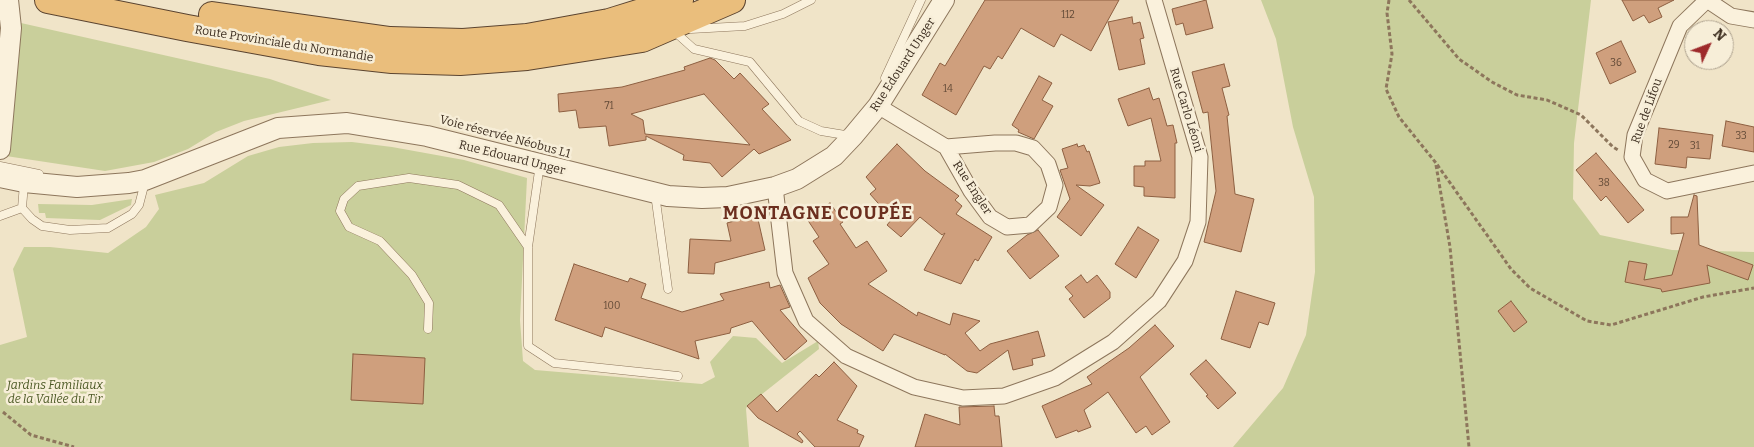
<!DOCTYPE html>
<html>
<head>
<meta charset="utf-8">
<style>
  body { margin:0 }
  #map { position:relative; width:1754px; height:447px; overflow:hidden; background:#f0e4c8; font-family:Bitter,serif }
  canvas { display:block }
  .north { position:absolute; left:1684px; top:20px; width:50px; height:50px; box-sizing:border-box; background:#f7eed8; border:1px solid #ada18e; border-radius:50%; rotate:47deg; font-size:14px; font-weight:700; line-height:20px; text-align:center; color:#3d2e20 }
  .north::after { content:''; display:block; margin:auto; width:18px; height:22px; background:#9e2a2b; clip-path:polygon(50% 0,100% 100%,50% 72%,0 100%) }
</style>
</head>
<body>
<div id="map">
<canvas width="1754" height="447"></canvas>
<div class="north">N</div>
</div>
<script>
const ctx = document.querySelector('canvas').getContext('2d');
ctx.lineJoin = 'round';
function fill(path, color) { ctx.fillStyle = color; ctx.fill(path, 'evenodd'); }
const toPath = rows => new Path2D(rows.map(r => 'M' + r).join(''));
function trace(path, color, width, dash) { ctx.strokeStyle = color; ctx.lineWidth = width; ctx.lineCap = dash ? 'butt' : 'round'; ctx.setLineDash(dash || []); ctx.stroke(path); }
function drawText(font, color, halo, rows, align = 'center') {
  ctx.font = font + ' Bitter,serif'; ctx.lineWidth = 5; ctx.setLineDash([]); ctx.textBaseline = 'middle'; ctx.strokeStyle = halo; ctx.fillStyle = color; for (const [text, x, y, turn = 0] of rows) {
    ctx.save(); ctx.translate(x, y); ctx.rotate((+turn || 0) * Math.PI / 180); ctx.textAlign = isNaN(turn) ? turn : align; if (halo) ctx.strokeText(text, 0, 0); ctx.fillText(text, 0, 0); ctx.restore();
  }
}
fill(toPath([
  [1261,0,1591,0,1574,143,1573,199,1600,235,1672,250,1754,252,1754,447,1233,447,1283,388,1306,335,1315,272,1314,197,1293,127,1276,39],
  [21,23,270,79,331,100,244,121,216,132,188,149,154,162,105,171,6,156],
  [352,142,392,147,464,160,527,178,520,320,523,361,535,370,702,384,715,377,710,362,733,336,756,338,782,363,818,341,819,349,747,406,746,409,749,447,0,447,0,345,27,337,13,269,24,247,50,247,108,253,146,227,159,209,155,195,204,183,248,156,279,147,313,143],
  [132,199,131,205,100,220,46,218,45,213,39,213,38,204,92,205]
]), '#c9cf9b');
const building = toPath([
  [985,0,1119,0,1091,51,1061,34,1054,47,1021,28,1002,59,998,56,990,69,984,66,956,115,922,95,940,63,945,66,985,0],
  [1206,0,1213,28,1186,35,1183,23,1176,25,1172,9,1206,0],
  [1622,0,1674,0,1658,8,1662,17,1649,23,1644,15,1633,21,1622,0],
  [1132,17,1133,24,1140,22,1144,38,1140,39,1145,64,1119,70,1108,22,1132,17],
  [1621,41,1636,72,1610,84,1596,53,1621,41],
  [710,58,715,60,734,79,740,73,769,104,762,109,791,140,759,154,754,149,722,177,710,163,683,160,684,155,646,136,646,140,609,146,606,126,579,128,576,110,559,112,558,94,622,87,685,70,684,67,710,58],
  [704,94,750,145,645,134,643,120,631,114,704,94],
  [1224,64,1230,86,1222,88,1229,115,1227,116,1235,194,1254,199,1241,252,1204,242,1216,191,1208,112,1203,113,1192,72,1224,64],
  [1039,76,1052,83,1042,100,1053,106,1034,139,1018,132,1019,130,1012,125,1039,76],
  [1149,88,1153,100,1159,98,1167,126,1173,125,1177,143,1175,143,1175,198,1144,196,1144,187,1134,186,1134,166,1145,166,1145,161,1161,161,1151,118,1128,126,1118,99,1149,88],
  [1726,121,1754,127,1754,152,1722,146,1726,121],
  [1659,128,1713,135,1710,159,1687,157,1686,168,1655,164,1659,128],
  [897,144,925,171,959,196,955,200,962,206,956,214,992,237,978,261,975,259,961,284,924,270,945,233,942,235,920,217,901,237,887,225,892,219,870,194,876,189,866,177,897,144],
  [1077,144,1078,147,1084,145,1087,152,1089,151,1100,183,1090,186,1076,185,1104,205,1081,236,1057,217,1070,199,1060,170,1068,168,1062,149,1077,144],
  [1596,153,1644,210,1628,223,1606,196,1601,201,1576,170,1596,153],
  [1694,195,1697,196,1699,245,1753,265,1748,280,1707,265,1710,283,1662,292,1661,289,1625,282,1629,261,1647,264,1644,280,1672,275,1684,233,1671,234,1671,217,1688,217,1694,195],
  [830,203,843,222,840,224,856,248,867,241,887,271,868,284,917,316,918,312,950,325,953,313,980,321,965,333,980,351,990,344,1038,331,1045,356,1032,359,1033,365,1013,370,1008,350,977,373,967,371,945,354,945,355,894,334,883,351,841,324,820,303,808,278,829,264,813,241,819,237,807,219,830,203],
  [757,215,765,250,715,263,714,274,688,273,690,239,731,241,727,223,757,215],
  [1138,227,1159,240,1136,278,1115,264,1138,227],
  [1038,230,1059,256,1030,279,1007,251,1027,235,1038,230],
  [574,264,628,282,630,278,646,284,641,298,682,312,724,300,720,294,769,282,770,288,780,285,790,307,780,310,807,341,785,360,752,321,731,328,730,333,695,341,699,359,605,327,602,337,555,320,574,264],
  [1081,275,1087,283,1097,275,1110,292,1110,298,1084,318,1069,299,1073,296,1065,287,1081,275],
  [1236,291,1275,303,1268,325,1259,322,1250,348,1221,339,1236,291],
  [1511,301,1527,322,1514,332,1498,311,1511,301],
  [1155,325,1174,346,1140,377,1170,422,1152,435,1146,426,1136,433,1108,392,1084,410,1091,427,1078,432,1077,430,1056,438,1042,406,1092,384,1087,377,1129,348,1155,325],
  [353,354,425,358,423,404,351,400,353,354],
  [1206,360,1236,393,1218,409,1206,396,1208,395,1190,374,1206,360],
  [834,362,857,386,837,420,858,430,857,433,864,436,859,447,815,447,800,431,797,434,803,441,802,443,758,418,747,406,761,394,777,412,816,374,819,377,834,362],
  [994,406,995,416,999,416,1002,447,915,447,925,414,960,425,959,407,994,406]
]);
fill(building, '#cf9f7d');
trace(building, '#8d5f41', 1);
const service = toPath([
  [691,29,745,26,783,14,811,0],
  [674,31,694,49,750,62,799,121,821,131,851,136],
  [885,78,921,0],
  [540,164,528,247,528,346,554,363,678,376],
  [0,166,39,174],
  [655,194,668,289],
  [22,208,32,219,42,226,70,230,108,228,132,214,139,205,145,182],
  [0,216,22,208,24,184],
  [428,329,429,303,412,275,380,241,349,227,340,211,344,199,358,186,409,178,458,185,499,205,528,247]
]);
const minor = toPath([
  [1754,20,1731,16,1707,0,1680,26,1635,135,1632,157,1645,180,1667,191,1754,173],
  [878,106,946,147,971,191,990,217,1007,227,1030,225,1049,207,1055,185,1048,164,1033,148,1016,143,995,143,946,147],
  [775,187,785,273,806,321,846,356,914,387,963,398,1004,396,1055,378,1113,342,1159,301,1185,261,1198,222,1200,157,1154,0]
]);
const tertiary = toPath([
  [0,149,11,28,8,0],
  [0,177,24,182,77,187,129,183,145,180,278,128,347,123,427,136,668,196,702,198,728,197,775,187,797,179,834,156,853,136,878,106,944,0]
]);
const trunk = toPath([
  [48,0,187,28,319,52,392,60,460,62,527,57,642,39,732,0],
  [212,15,390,40,463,42,527,37,609,22,680,0]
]);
trace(service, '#8d765c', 9);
trace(minor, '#8d765c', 17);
trace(tertiary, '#8d765c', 22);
trace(trunk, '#5b4430', 28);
trace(toPath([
  [1389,0,1387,13,1392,54,1386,89,1399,117,1436,163,1511,269,1530,288,1587,321,1611,325,1703,297,1754,288],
  [1409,0,1459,59,1492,82,1517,95,1547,100,1581,115,1613,147,1618,150],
  [1436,165,1450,247,1469,447],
  [3,412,31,435,74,447]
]), '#8d765c', 3, [4, 2.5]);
trace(service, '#faf1dc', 8);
trace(minor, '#faf1dc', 15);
trace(tertiary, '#faf1dc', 20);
trace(trunk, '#eabe7c', 26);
drawText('10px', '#624a37', null, [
  ["112",1068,15],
  ["36",1616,63],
  ["14",948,89],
  ["71",609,106],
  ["33",1741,136],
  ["29",1674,145],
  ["31",1695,146],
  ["38",1604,183],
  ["100",612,306]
]);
drawText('12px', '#3d2e20', '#f7eed8', [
  ["Route Provinciale du Normandie",284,44,9],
  ["Rue Edouard Unger",903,65,-57],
  ["Rue Carlo Léoni",1186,110,73],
  ["Rue de Lifou",1647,111,-70],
  ["Voie réservée Néobus L1",505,137,15],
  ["Rue Edouard Unger",512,158,14],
  ["Rue Engler",972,188,57]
]);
drawText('italic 12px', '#4d5a26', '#f7eed8', [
  ["Jardins Familiaux",55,386],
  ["de la Vallée du Tir",55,400]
]);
ctx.letterSpacing = '1px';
drawText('bold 18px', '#6b2e1e', '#f7eed8', [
  ["MONTAGNE COUPÉE",818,214]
]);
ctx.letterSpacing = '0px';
</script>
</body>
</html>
